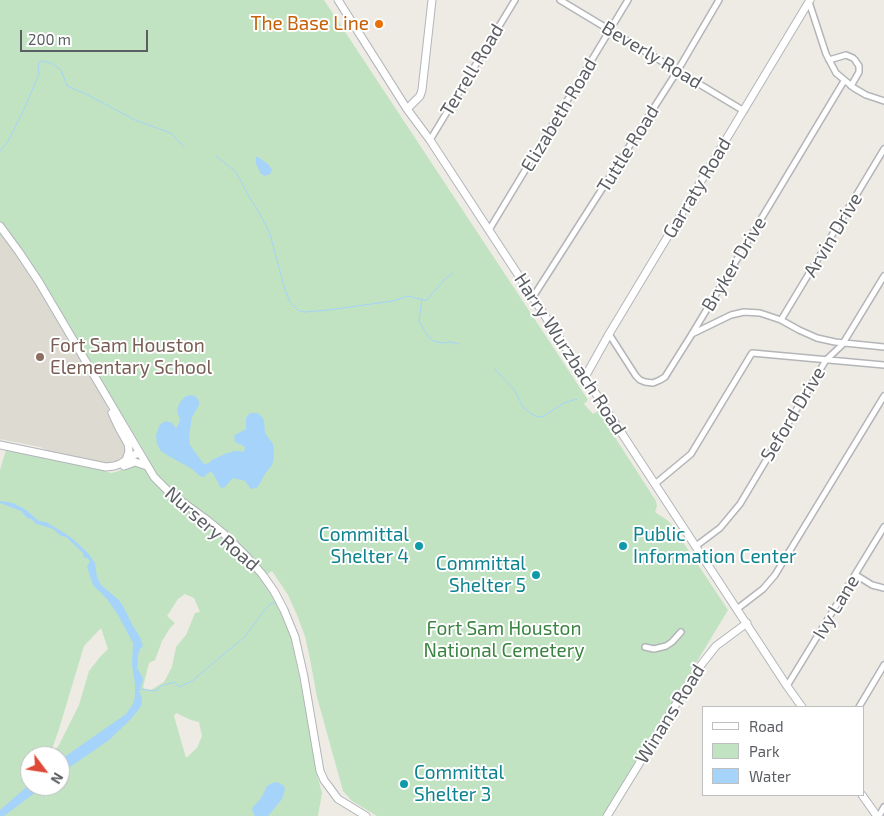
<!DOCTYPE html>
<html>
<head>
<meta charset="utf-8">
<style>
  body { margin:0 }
  #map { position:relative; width:884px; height:816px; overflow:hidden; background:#edebe3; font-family:"Exo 2",sans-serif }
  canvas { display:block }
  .legend { position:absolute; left:702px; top:706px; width:162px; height:90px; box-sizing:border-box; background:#fff; border:1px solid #bdbfc1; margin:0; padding:6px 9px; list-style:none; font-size:15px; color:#5b5e63 }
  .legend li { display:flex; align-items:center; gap:10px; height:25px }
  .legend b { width:25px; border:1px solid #bdbfc1 }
  .north { position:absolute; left:20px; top:746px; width:50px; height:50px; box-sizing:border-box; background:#fff; border:1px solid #bdbfc1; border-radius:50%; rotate:121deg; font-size:14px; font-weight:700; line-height:20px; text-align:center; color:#5b5e63 }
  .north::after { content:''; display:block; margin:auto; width:18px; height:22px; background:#df4937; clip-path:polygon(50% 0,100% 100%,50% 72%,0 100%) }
  .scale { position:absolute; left:20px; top:30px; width:128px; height:22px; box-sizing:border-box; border:2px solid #5b5e63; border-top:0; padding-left:6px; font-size:15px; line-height:18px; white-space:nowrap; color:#5b5e63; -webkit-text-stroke:4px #fff; paint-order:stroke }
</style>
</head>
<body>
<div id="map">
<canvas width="884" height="816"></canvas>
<ul class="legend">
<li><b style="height:6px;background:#fff"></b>Road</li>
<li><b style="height:14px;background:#c1e3c2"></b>Park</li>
<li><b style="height:14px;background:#a6d3fa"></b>Water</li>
</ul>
<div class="north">N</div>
<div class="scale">200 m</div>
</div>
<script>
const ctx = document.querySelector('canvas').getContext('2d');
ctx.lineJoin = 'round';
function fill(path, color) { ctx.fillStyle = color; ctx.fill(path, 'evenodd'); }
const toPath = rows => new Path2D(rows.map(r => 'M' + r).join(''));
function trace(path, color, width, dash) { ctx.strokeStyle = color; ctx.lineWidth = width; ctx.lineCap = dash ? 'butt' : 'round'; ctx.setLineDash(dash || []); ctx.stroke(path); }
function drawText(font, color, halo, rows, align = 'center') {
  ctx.font = font + ' "Exo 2",sans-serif'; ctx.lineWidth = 4; ctx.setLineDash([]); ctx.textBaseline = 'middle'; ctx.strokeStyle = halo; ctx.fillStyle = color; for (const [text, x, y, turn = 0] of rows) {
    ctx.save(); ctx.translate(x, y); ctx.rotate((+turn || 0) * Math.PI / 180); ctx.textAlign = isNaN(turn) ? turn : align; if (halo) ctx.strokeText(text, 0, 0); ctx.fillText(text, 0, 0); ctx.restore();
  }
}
fill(toPath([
  [3,234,69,335,105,401,115,425,127,447,125,454,119,461,108,464,49,451,40,447,0,439,0,237]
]), '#dddad1');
fill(toPath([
  [0,0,324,0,588,400,584,404,593,414,598,411,656,501,657,506,655,512,667,520,671,524,728,610,604,816,377,816,352,801,343,791,317,697,310,659,305,636,297,615,288,595,272,571,261,579,275,601,286,622,292,642,307,714,316,771,322,793,318,816,0,816,0,470,6,450,94,468,111,473,116,472,131,465,136,464,147,456,34,269,7,230,0,237],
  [185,594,194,598,200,612,195,613,186,635,176,647,172,667,164,682,151,690,145,689,143,687,149,663,155,660,162,641,170,628,175,623,167,616,178,599],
  [101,628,108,649,100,657,89,671,79,705,59,745,50,756,60,756,60,786,30,786,30,756,47,756,52,749,59,729,84,646],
  [176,713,191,720,199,722,202,736,197,748,186,758,174,716]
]), '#c1e3c2');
fill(toPath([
  [256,157,258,157,269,165,272,170,270,174,265,176,261,174,256,164],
  [192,395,196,397,199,401,199,405,192,417,189,437,190,445,203,463,205,464,209,463,212,460,225,454,234,451,239,451,242,452,244,451,245,448,244,446,235,442,234,437,235,435,246,429,246,418,250,413,258,413,262,417,264,420,265,433,273,444,274,457,272,465,265,474,259,485,256,488,251,489,245,481,233,478,230,481,225,487,221,488,212,472,208,473,204,477,201,477,192,469,167,455,161,451,157,444,156,436,159,426,162,423,166,421,172,423,176,428,177,427,180,420,177,410,180,402,186,396],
  [0,501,13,503,26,510,39,521,46,522,66,534,74,540,88,553,95,563,97,577,101,585,119,600,124,608,133,626,140,637,143,646,140,649,138,655,137,668,143,678,142,684,139,691,142,698,141,706,131,719,109,740,60,774,60,760,126,714,133,704,135,697,135,684,132,665,133,643,118,615,107,599,93,585,87,567,90,561,87,558,85,558,83,556,83,553,66,537,61,536,53,529,37,524,34,522,32,519,30,519,27,518,21,511,0,503],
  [277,782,284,786,285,789,282,799,268,816,255,816,252,810,253,807,261,798,267,786,272,783],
  [30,784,30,786,44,786,4,816,0,816,0,810]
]), '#a6d3fa');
trace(toPath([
  [0,151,7,143,25,107,39,74,38,64,41,61,51,63,61,70,67,86,86,94,135,120,171,133,184,147],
  [216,156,236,172,248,195,259,212,270,234,285,290,290,302,299,311,305,312,328,310,393,301,408,296,424,300,427,300,443,281,453,273],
  [422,299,419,321,428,336,433,341,441,343,452,342,459,344],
  [495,369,515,391,523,407,533,415,538,417,544,416,564,403,577,399],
  [244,638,263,612,269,605,275,602],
  [138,689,156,691,161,686,174,682,179,687,192,681,242,639]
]), '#a6d3fa', 1);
const street = toPath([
  [560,0,744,111],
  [809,2,826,54,836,73,854,88,866,95,884,101],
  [829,60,846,55,853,58,855,60,859,66,859,72,851,86],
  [430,140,515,0],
  [489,230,628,0],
  [533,297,678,70,719,0],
  [781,320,884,149],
  [609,334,636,376,640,380,645,382,653,383,660,380,665,377,692,334,844,81],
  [692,334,731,315,744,312,760,313,781,320,799,330,817,338,835,342,884,347],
  [655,484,691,454,752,353,884,365],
  [696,546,720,528,740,504,826,360,842,345,884,276],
  [856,575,872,585,884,588],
  [737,609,763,589,775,575,884,396],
  [645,647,654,649,666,646,672,642,681,632],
  [787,686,884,527],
  [859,707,884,665],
  [879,816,884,807]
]);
const secondary = toPath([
  [338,0,407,109,430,140,787,686,802,707],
  [407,109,420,96,422,90,432,0],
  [0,226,19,252,39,282,154,477,170,493,207,520,224,534,247,557,262,574,274,591,284,610,295,637,304,677,320,771,324,780,338,799,366,816],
  [585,377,609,334,810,0],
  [112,413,119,428,128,444,129,451,126,460],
  [0,445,106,467,114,466,120,464,139,452],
  [124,466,135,462,147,466],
  [862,795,877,816],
  [607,816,669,715,701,665,716,646,747,623]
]);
trace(street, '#b3b5b9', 8);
trace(secondary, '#b2b5ba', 9);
trace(street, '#fff', 5);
trace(secondary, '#fff', 7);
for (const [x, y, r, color] of [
  [379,24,5,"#e8710a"],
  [40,357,5,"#8d6e63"],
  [419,546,5,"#0f9aa8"],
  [623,546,5,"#0f9aa8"],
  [536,575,5,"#0f9aa8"],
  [404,784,5,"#0f9aa8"]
]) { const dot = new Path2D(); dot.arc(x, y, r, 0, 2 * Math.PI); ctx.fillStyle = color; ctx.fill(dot); trace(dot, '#fff', 2); }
drawText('19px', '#c56008', '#fff', [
  ["The Base Line",369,24]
], 'right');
drawText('19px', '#5b5e63', '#fff', [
  ["Beverly Road",652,55,31],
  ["Terrell Road",472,70,-59],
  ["Elizabeth Road",559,115,-59],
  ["Tuttle Road",628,149,-58],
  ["Garraty Road",697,188,-59],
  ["Arvin Drive",833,235,-59],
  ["Bryker Drive",734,264,-59],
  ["Harry Wurzbach Road",570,354,57],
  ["Seford Drive",793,414,-59],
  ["Nursery Road",212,529,41],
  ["Ivy Lane",836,607,-59],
  ["Winans Road",670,714,-58]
]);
drawText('19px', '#785e54', '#fff', [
  ["Fort Sam Houston",50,346],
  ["Elementary School",50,368]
], 'left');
drawText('19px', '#0d838f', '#fff', [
  ["Committal",409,535],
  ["Shelter 4",409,557],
  ["Public",633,535,"left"],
  ["Information Center",633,557,"left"],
  ["Committal",526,564],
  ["Shelter 5",526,586],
  ["Committal",414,773,"left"],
  ["Shelter 3",414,795,"left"]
], 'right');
drawText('19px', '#3a8340', '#fff', [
  ["Fort Sam Houston",504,629],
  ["National Cemetery",504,651]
]);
</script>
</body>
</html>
